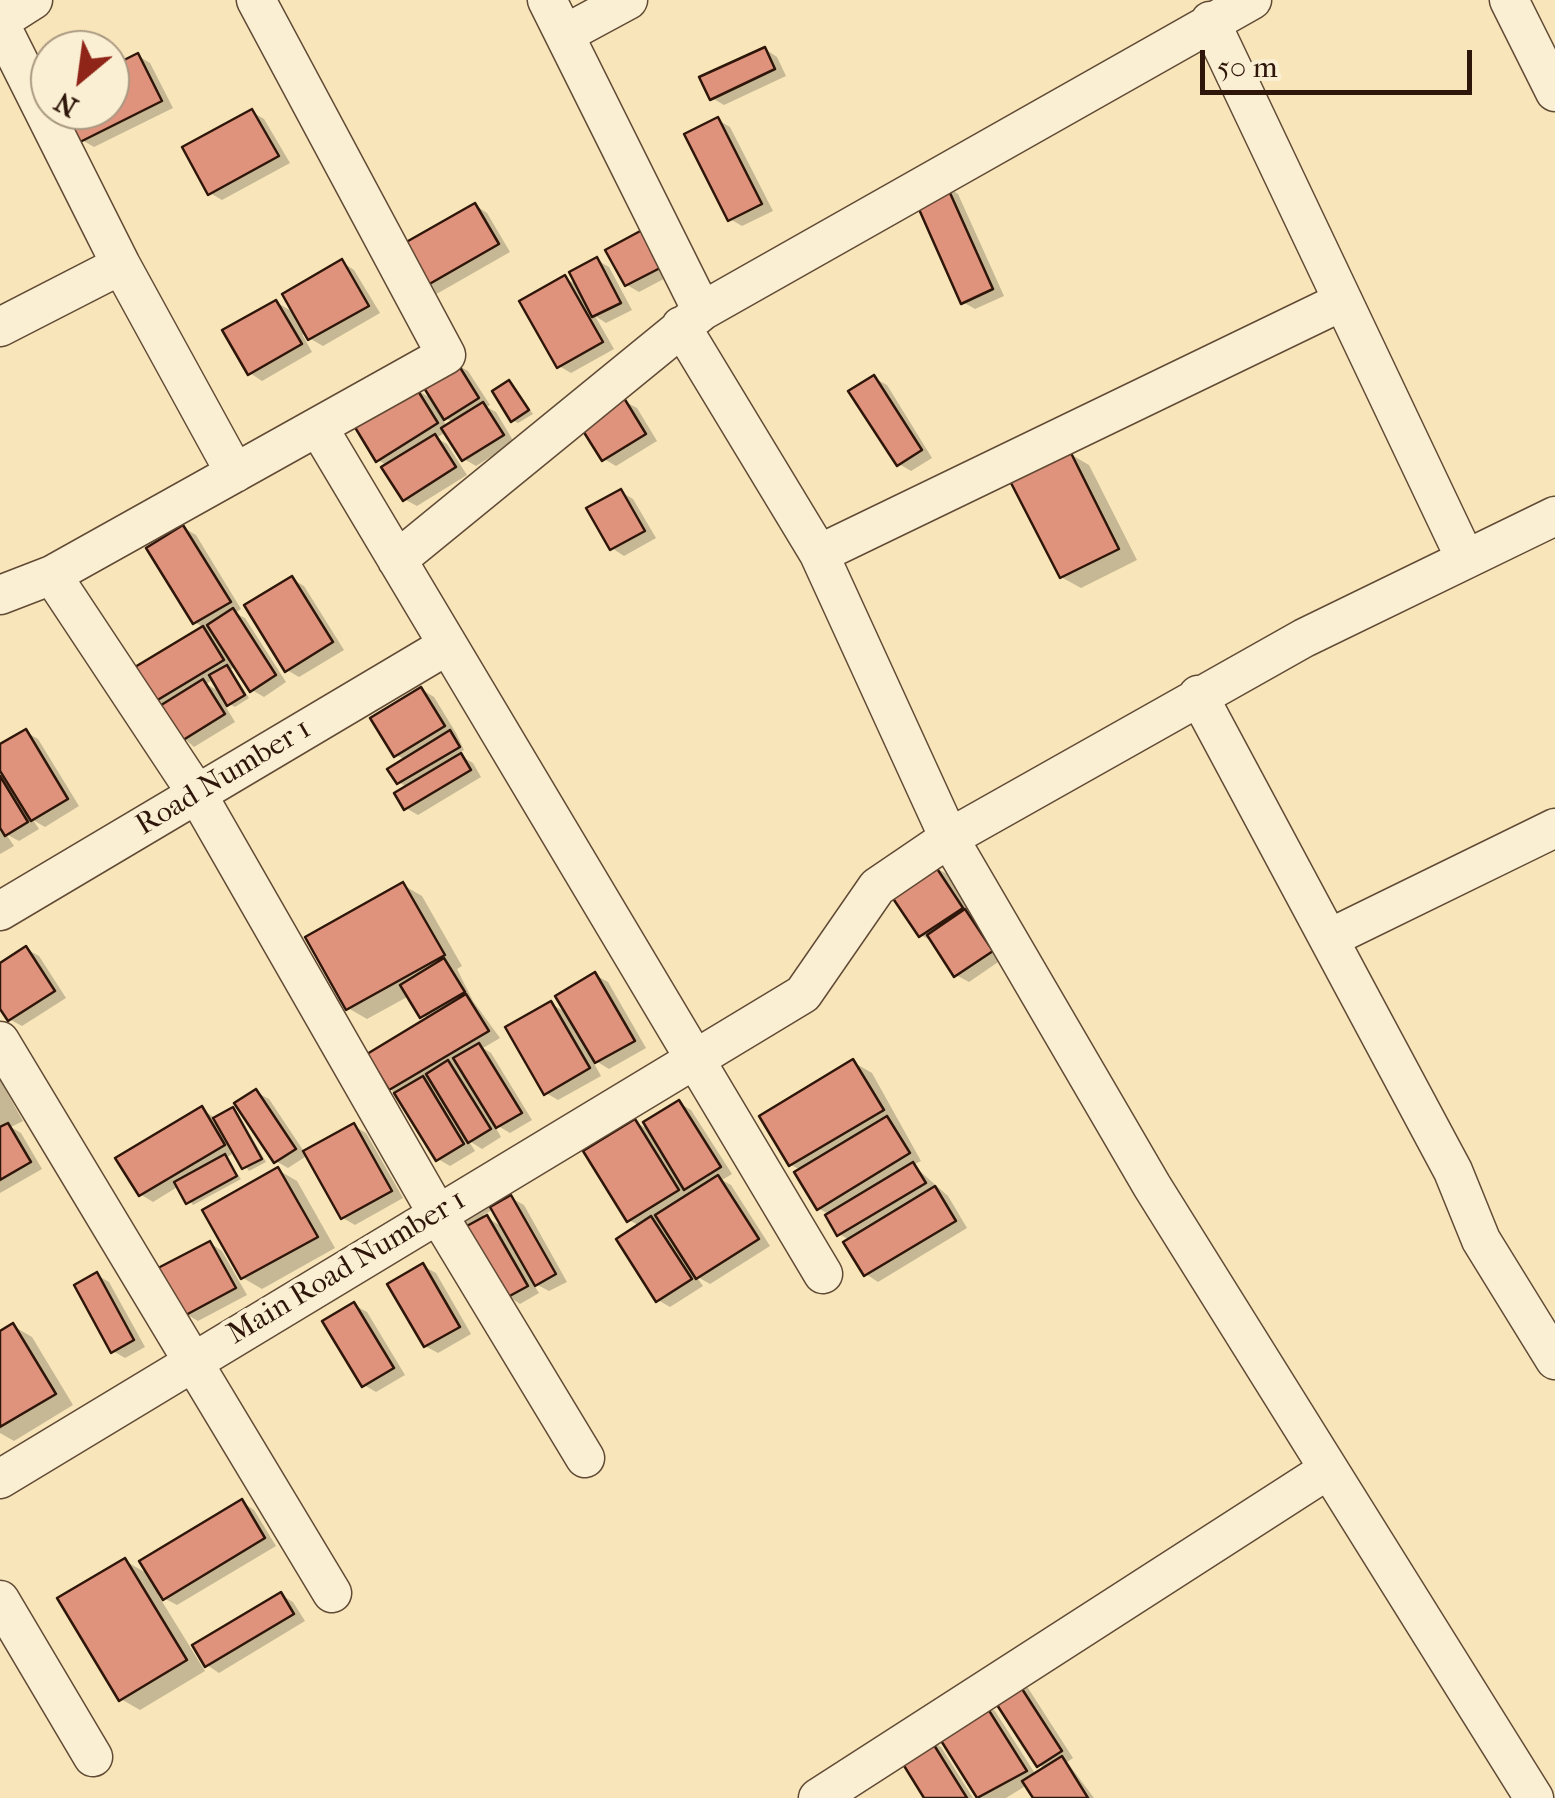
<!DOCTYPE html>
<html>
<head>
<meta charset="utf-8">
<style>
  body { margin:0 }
  #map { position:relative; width:1555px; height:1798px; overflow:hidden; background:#f8e6ba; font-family:"IM FELL French Canon",serif }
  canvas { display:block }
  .north { position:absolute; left:30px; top:30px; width:100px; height:100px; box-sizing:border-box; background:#faefd2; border:2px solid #a99882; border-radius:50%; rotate:209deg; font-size:28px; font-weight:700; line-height:40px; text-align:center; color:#2f160a }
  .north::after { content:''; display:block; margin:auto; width:35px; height:45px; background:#8f2418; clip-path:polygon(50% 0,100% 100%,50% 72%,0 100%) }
  .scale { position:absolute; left:1200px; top:50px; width:272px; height:45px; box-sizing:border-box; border:5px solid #2f160a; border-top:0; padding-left:12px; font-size:30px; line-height:35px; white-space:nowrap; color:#2f160a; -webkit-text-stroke:8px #faefd2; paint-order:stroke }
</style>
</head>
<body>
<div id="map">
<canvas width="1555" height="1798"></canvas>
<div class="north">N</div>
<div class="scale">50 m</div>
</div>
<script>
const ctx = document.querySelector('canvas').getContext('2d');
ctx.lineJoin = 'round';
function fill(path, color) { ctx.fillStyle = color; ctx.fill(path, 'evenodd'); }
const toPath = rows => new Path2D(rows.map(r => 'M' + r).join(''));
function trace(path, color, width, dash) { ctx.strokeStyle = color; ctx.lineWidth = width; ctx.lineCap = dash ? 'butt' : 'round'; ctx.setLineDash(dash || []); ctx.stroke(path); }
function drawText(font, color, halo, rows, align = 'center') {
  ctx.font = font + ' "IM FELL French Canon",serif'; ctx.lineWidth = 9; ctx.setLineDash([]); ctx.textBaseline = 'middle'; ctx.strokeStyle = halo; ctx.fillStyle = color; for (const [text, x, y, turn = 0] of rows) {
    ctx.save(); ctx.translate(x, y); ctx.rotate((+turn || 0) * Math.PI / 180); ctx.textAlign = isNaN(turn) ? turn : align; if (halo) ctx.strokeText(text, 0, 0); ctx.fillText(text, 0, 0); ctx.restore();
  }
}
fill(toPath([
  [765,49,777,57,786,76,724,105,712,98],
  [138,56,150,63,173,108,94,147,82,140,66,110,110,110,110,70],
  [252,112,264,119,290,163,222,200,210,193],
  [718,120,730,127,773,211,742,226,730,219],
  [946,186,958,194,1004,296,975,309,963,302],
  [475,205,487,213,510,252,433,296,420,288],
  [608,251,675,273,639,292,627,285],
  [597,260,609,267,632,310,606,323,595,316,614,349,571,373,559,366,565,278,579,286],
  [342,262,354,270,380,313,323,346,302,334,312,352,262,381,250,373,276,302,296,314],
  [456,364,468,371,490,405,487,407,496,412,514,442,476,466,464,459,446,432,436,438,447,444,467,475,417,506,404,499,388,466,378,460,415,389,434,400],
  [439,414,454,423,447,427],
  [874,378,887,385,932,458,911,471,899,464],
  [510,383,533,414,518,423,512,420],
  [624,401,637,408,657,441,616,466,604,459],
  [1070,454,1089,465,1137,560,1081,588,1061,577],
  [621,492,633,499,656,538,624,556,612,548],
  [184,528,196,535,241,609,235,613,245,618,286,682,264,697,252,690,236,666,231,669,249,698,235,707,221,699,235,722,194,747,147,705,204,628,195,622],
  [214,679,224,694,206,684],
  [292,579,304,586,344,650,299,677,287,670],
  [421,689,434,697,456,733,464,750,457,754,473,763,481,777,418,815,406,808,408,788,399,782,406,760,396,755],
  [26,732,38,739,79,806,45,827,33,820,39,829,19,841,6,834,14,846,0,854,0,747],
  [934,867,947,874,1004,958,969,982,956,975,933,942,921,935],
  [403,885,422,896,462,966,457,969,473,1001,500,1038,483,1048,491,1053,532,1120,510,1133,493,1123,501,1137,482,1149,468,1140,475,1151,450,1166,438,1159,391,1089,428,1020,409,996,367,1019,348,1008],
  [26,949,39,956,66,998,22,1026,9,1019,0,1004,0,966],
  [595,975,608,982,646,1048,609,1069,591,1058,601,1076,558,1100,546,1093,551,1004,569,1014],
  [853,1062,872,1073,921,1161,913,1165,948,1196,967,1228,878,1282,866,1274,850,1240,839,1234,830,1215,818,1208,801,1170,791,1165],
  [0,1080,23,1121,11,1127,21,1133,42,1169,0,1193],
  [256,1092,269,1099,305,1153,354,1126,366,1133,403,1198,355,1225,343,1218,308,1155,288,1168,276,1161],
  [679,1103,691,1110,732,1174,722,1180,731,1185,770,1246,710,1284,696,1276,703,1286,670,1307,658,1300,640,1226,629,1220,635,1122,651,1131],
  [202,1109,216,1119,233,1110,238,1113,266,1162,249,1171,235,1152,226,1158,241,1179,193,1205,179,1186,153,1202,140,1194],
  [278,1170,297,1181,335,1248,262,1289,243,1278],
  [504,1186,511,1198,524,1205,567,1282,549,1291,532,1282,539,1293,520,1304,508,1296,468,1226,461,1222],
  [494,1209,504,1228,483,1215],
  [210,1243,222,1251,247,1295,198,1321,186,1314],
  [423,1266,436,1273,471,1334,438,1353,425,1346],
  [97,1275,109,1282,145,1347,125,1358,113,1351],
  [354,1305,367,1312,405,1375,376,1392,364,1385],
  [13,1326,32,1337,73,1405,14,1441,0,1433,0,1334],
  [242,1502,254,1510,276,1546,177,1605,158,1595,205,1671,140,1710,121,1699,125,1561,150,1575],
  [281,1595,293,1602,305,1621,219,1673,207,1665],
  [1015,1681,1028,1688,1073,1758,1067,1762,1094,1798,1036,1798,1027,1785,1006,1798,980,1798,938,1732,983,1704,995,1711,1036,1775,1046,1769,1039,1765],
  [929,1740,941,1747,973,1798,927,1798]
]), '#0003');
const building = toPath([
  [765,47,775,69,710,100,699,77,765,47],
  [138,53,162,101,80,142,63,110,110,110,110,67,138,53],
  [252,109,279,156,208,195,182,147,252,109],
  [718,117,762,204,728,221,684,134,718,117],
  [946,184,993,289,961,304,914,198,946,184],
  [475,203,499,244,419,290,394,249,475,203],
  [644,229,664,266,625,286,605,250,644,229],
  [597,257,621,303,592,317,569,272,597,257],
  [342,259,369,306,308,340,282,294,342,259],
  [565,275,603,342,557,368,519,301,565,275],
  [276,300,302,344,248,375,222,330,276,300],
  [456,361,479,398,444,420,421,383,456,361],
  [874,375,922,450,897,466,848,391,874,375],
  [509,380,529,410,511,422,492,391,509,380],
  [415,386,438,423,376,462,353,424,415,386],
  [624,398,646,434,602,461,580,426,624,398],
  [483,402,504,435,462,461,441,428,483,402],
  [435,434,456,467,403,501,381,467,435,434],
  [1070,451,1119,549,1060,578,1010,481,1070,451],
  [621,489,645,531,610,550,586,508,621,489],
  [183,525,231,602,193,624,146,548,183,525],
  [292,576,333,642,285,672,244,605,292,576],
  [233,608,276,675,250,692,207,625,233,608],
  [203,626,224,660,146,707,125,673,203,626],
  [227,665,245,695,227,706,209,675,227,665],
  [203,679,225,714,180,742,158,707,203,679],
  [421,687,445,726,394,757,370,718,421,687],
  [26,729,68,799,31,821,0,771,0,744,26,729],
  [450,730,460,747,397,784,387,769,450,730],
  [461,753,471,770,404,810,394,793,461,753],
  [0,776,28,822,5,836,0,828,0,776],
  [934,864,963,908,919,937,890,894,934,864],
  [403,882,445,955,346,1010,305,937,403,882],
  [965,909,993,951,954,977,927,935,965,909],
  [26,946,55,991,8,1021,0,1009,0,963,26,946],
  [444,958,465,992,420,1018,400,985,444,958],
  [595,972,635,1041,595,1063,555,996,595,972],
  [466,994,489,1031,389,1090,367,1054,466,994],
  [551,1001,590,1068,544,1095,505,1027,551,1001],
  [479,1043,522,1113,496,1128,453,1058,479,1043],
  [853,1059,884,1110,789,1166,759,1116,853,1059],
  [448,1060,491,1129,468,1143,426,1074,448,1060],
  [423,1076,464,1144,436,1161,394,1093,423,1076],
  [256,1089,296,1149,274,1163,234,1103,256,1089],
  [679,1100,721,1167,684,1190,643,1122,679,1100],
  [202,1106,225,1145,139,1196,115,1158,202,1106],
  [233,1107,262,1159,242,1169,213,1118,233,1107],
  [887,1116,910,1153,817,1210,794,1172,887,1116],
  [635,1119,679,1190,627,1222,583,1151,635,1119],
  [8,1123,31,1162,0,1180,0,1127,8,1123],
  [354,1123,392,1191,341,1219,303,1151,354,1123],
  [225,1154,237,1176,186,1204,174,1182,225,1154],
  [913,1162,926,1183,837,1236,825,1215,913,1162],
  [278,1167,318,1237,241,1279,202,1210,278,1167],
  [718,1175,759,1239,696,1279,655,1215,718,1175],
  [935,1186,956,1221,864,1276,843,1242,935,1186],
  [511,1195,556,1274,535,1286,490,1207,511,1195],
  [487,1215,528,1286,506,1298,465,1227,487,1215],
  [651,1216,692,1279,656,1302,616,1239,651,1216],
  [210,1241,236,1288,184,1316,158,1268,210,1241],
  [423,1263,460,1327,424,1347,387,1284,423,1263],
  [97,1272,134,1340,111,1353,74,1285,97,1272],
  [354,1302,394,1368,362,1387,322,1321,354,1302],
  [13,1323,56,1394,0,1427,0,1331,13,1323],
  [242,1499,265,1538,163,1600,139,1561,242,1499],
  [125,1558,187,1660,119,1701,57,1598,125,1558],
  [281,1592,294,1614,205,1667,192,1645,281,1592],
  [1015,1678,1062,1751,1037,1767,990,1694,1015,1678],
  [983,1701,1027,1771,977,1798,935,1731,983,1701],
  [929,1737,967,1798,924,1798,898,1756,929,1737],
  [1062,1756,1088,1798,1033,1798,1022,1781,1062,1756]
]);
fill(building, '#e0937c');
trace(building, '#2f160a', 2.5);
const minor = toPath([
  [1509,0,1555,92],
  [0,21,33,0],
  [1210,21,1465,558],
  [0,24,121,265,235,473],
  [565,34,628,0],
  [702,311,1252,0],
  [681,326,819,554,949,838,1152,1186,1534,1798],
  [0,327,121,265],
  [318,427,823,1274],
  [819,554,1343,301],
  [397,560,702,311,547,0],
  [52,575,197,794,437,1213,585,1458],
  [0,595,52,575,446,355,256,0],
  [1198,695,1453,1171,1481,1240,1555,1360],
  [0,911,448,645],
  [1330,938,1555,828],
  [0,1041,332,1593],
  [0,1479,803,994,877,887,949,838,1304,638,1555,516],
  [0,1600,93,1757],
  [818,1798,1326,1471]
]);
trace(minor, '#614a36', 41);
trace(minor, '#faefd2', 38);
drawText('30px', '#2f160a', '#faefd2', [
  ["Road Number 1",224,778,-31],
  ["Main Road Number 1",347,1268,-31]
]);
</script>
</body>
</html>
